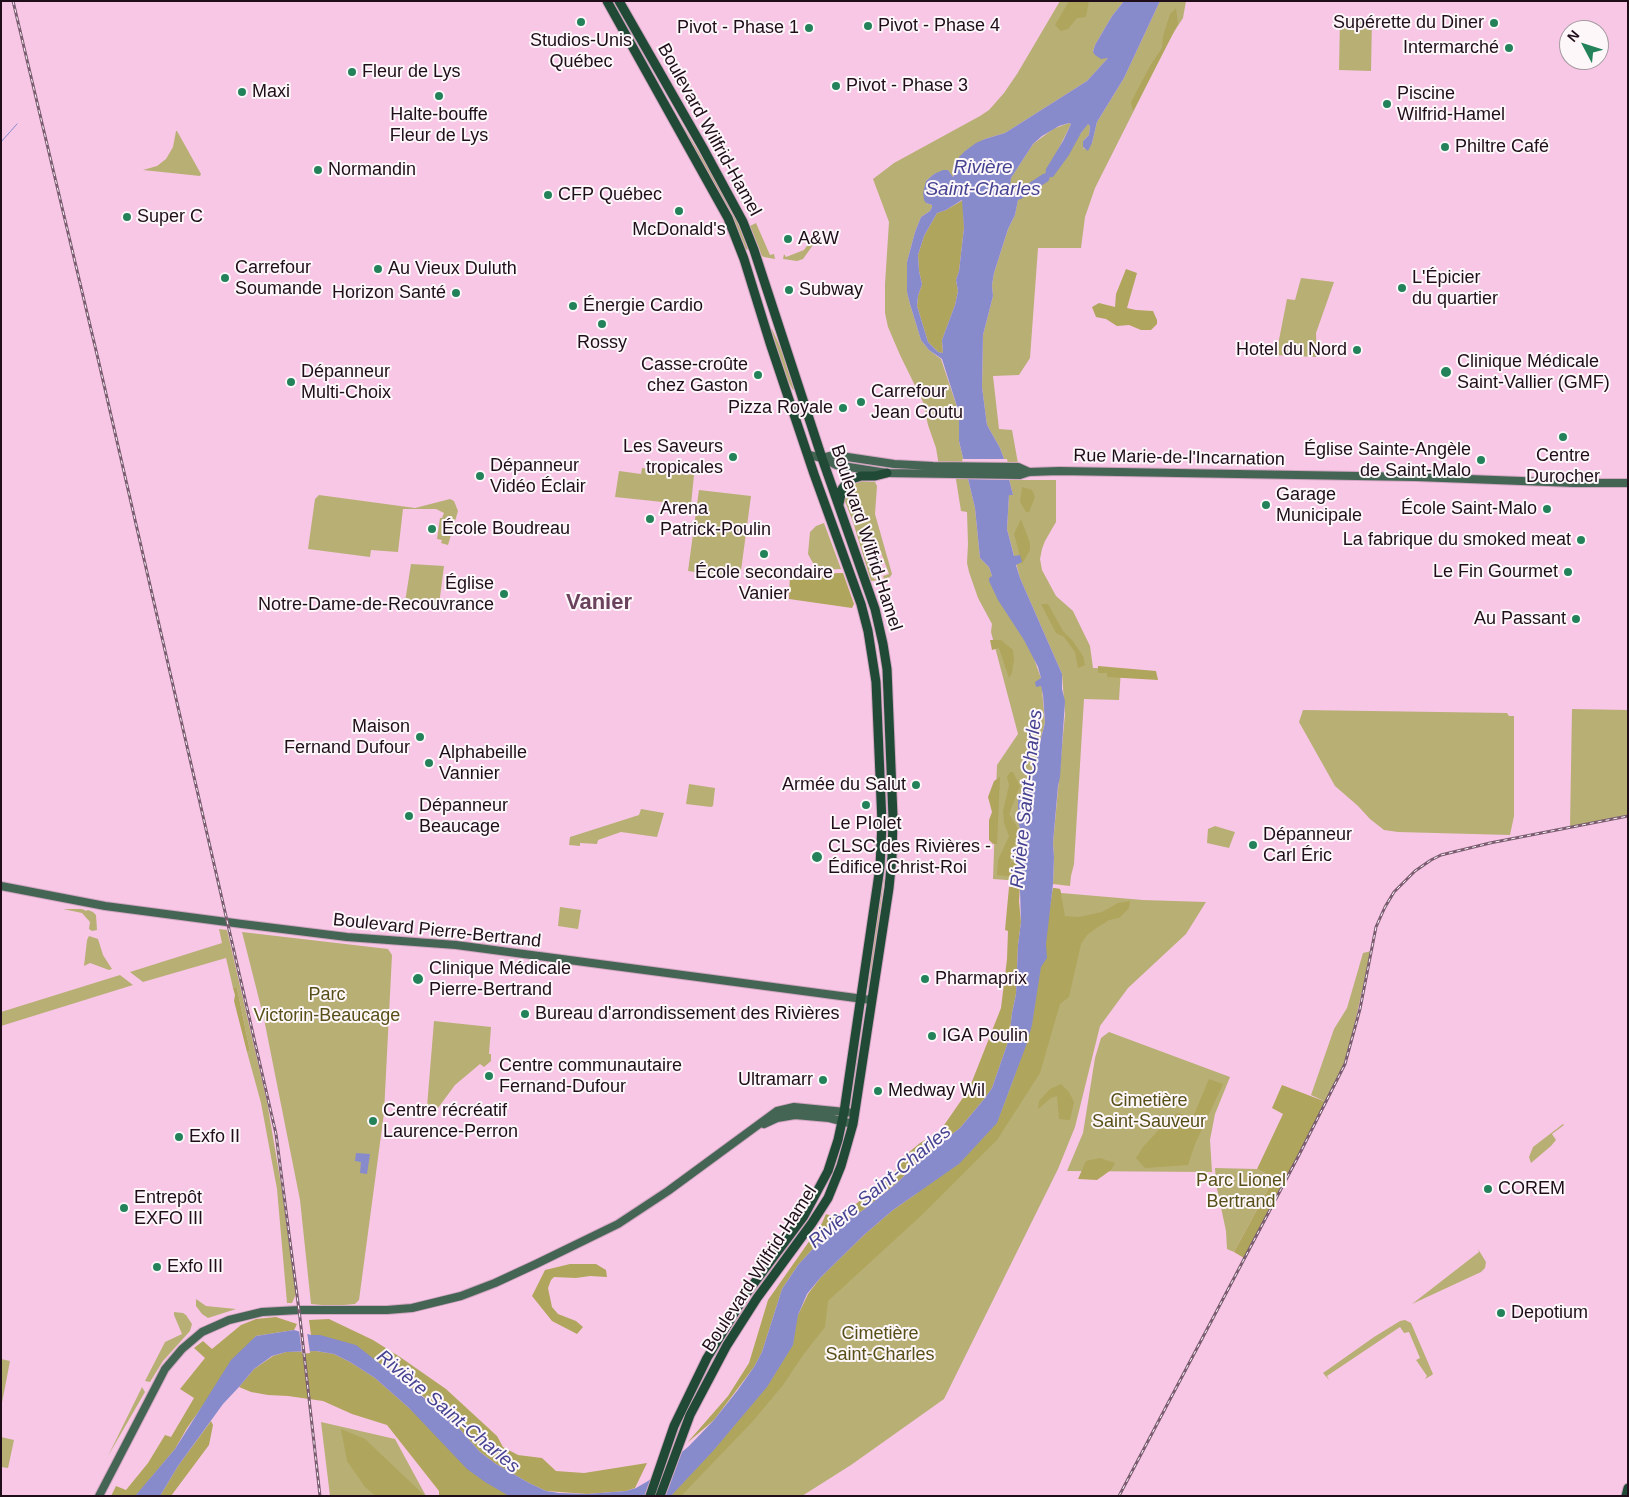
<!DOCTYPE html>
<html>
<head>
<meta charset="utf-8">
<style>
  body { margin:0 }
  #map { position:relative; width:1629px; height:1497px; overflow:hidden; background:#f8c7e6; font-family:Arial,sans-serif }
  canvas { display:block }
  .frame { position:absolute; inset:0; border:2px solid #1f0e19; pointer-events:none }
  .north { position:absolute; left:1559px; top:20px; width:50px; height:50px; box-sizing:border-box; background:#fdf7fa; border:1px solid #a49aa0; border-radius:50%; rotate:310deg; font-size:14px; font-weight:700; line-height:20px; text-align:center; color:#1f0e19 }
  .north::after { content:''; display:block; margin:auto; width:18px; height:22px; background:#23825a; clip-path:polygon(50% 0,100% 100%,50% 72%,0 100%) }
</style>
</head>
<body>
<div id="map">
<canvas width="1629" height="1497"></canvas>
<div class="frame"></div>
<div class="north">N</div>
</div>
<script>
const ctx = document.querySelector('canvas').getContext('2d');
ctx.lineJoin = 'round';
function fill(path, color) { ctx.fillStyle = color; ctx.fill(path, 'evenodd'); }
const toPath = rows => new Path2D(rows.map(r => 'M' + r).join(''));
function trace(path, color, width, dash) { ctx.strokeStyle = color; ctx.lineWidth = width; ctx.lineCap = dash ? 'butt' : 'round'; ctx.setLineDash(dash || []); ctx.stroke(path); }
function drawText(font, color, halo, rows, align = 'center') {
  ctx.font = font + ' Arial,sans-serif'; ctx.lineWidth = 4; ctx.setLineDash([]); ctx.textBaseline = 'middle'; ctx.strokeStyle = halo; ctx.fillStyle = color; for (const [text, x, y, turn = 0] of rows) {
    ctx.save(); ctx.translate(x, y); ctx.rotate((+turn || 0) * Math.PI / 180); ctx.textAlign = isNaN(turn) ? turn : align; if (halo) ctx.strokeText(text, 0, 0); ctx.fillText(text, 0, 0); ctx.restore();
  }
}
fill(toPath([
  [1060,1,1124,1,1112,16,1095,45,1093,52,1109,57,1087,81,1005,133,985,139,965,151,957,171,952,177,948,170,934,174,926,181,926,203,932,205,932,207,930,211,921,217,915,232,907,262,907,292,910,304,921,340,929,350,941,359,959,413,959,441,975,508,980,558,989,567,992,576,1033,656,1041,678,1045,723,1037,753,1036,769,1029,774,1025,792,1019,797,1018,821,1021,832,1027,844,1020,881,993,879,997,765,1018,734,991,632,992,624,978,598,969,572,967,563,968,544,967,512,961,511,954,467,939,466,936,448,928,425,923,402,900,355,888,327,885,313,885,284,889,222,873,179,894,163,980,116,989,110,1004,93,1017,74],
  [1160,1,1186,1,1183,18,1172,35,1095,188,1085,217,1081,248,1038,248,1030,358,1019,375,993,376,999,429,1012,430,1021,480,1056,480,1056,522,1045,541,1042,549,1040,559,1042,570,1056,596,1073,611,1090,646,1093,668,1121,669,1119,700,1084,699,1074,864,1071,876,1070,886,1053,884,1054,857,1053,843,1065,714,1062,674,1020,578,1007,529,1009,495,1013,495,1004,459,1000,448,987,425,982,387,983,335,993,296,992,285,994,273,1008,229,1015,215,1019,194,1012,191,1009,187,1011,178,1033,144,1053,129,1069,123,1071,124,1056,154,1081,133,1088,123,1090,126,1089,135,1083,141,1083,146,1084,149,1092,143,1097,122,1124,78],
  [1340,19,1372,19,1371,71,1339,70],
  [659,86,721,189,738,222,748,249,746,250,732,216],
  [176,131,177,131,201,174,200,176,143,170,157,166,166,159,173,147],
  [756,223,770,255,774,254,775,259,764,257,762,256,750,226],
  [814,236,818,238,803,259,797,261,783,259,784,254,786,257,804,250],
  [1301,278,1334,282,1316,333,1317,357,1276,355,1287,299,1295,300],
  [772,329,782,351,794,389,793,390,783,371,769,330],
  [642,468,694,475,691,505,615,497,619,471,641,474],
  [860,481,875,482,877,486,875,514,892,574,890,577,884,579,883,576,889,574,876,539,863,544,874,579,879,578,879,580,871,581,853,522,844,499,846,490,848,486,852,484],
  [699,490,751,496,740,578,688,571],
  [319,495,415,508,450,499,454,501,458,511,448,545,441,543,442,540,437,539,440,518,442,518,444,513,436,509,403,509,398,552,371,550,370,557,308,549,315,499],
  [824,523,841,569,820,570,814,565,808,554,810,532,816,526],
  [411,564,444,566,439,605,437,606,405,602],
  [1572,709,1628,710,1628,816,1570,827],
  [1303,710,1507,713,1509,716,1514,716,1514,816,1510,835,1398,832,1384,830,1370,819,1358,806,1335,786,1299,722],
  [689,784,715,788,713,806,711,807,686,804],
  [641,809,664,813,657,837,621,832,598,840,597,844,580,843,580,846,569,845,570,837,639,815],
  [1215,826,1235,832,1229,848,1207,843,1208,829],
  [882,879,884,879,878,926,869,988,868,988,870,972,870,959],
  [1053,888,1060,889,1061,893,1143,900,1206,902,1186,934,1128,988,1100,1026,1075,1127,1058,1169,944,1399,851,1465,802,1496,671,1496,798,1315,917,1193,1027,1043],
  [560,907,581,910,578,929,558,926],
  [63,909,81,909,85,910,85,911,88,910,93,912,96,915,97,930,92,931,89,929,90,922,82,913],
  [219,929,227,930,267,1102,282,1190,296,1294,292,1303,287,1303,277,1189,261,1103,247,1052,250,1051,237,988,233,988,226,958,143,982,130,972,222,943],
  [242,932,388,949,392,955,384,1113,359,1300,355,1304,333,1306,311,1304,300,1200,264,1019],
  [89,936,98,939,103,955,112,969,109,970,90,963,84,966,87,940],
  [1371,951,1349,1049,1345,1064,1326,1102,1311,1095,1334,1029,1347,1008,1363,953],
  [120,975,133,985,1,1026,1,1012],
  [434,1021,491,1027,489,1054,491,1054,491,1061,484,1067,480,1064,455,1085,438,1108,427,1107],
  [1109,1032,1230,1077,1215,1114,1210,1140,1212,1172,1067,1171,1083,1133,1095,1058,1101,1038],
  [1563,1124,1564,1125,1552,1134,1556,1140,1551,1146,1531,1163,1529,1157,1533,1147],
  [1215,1168,1257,1169,1274,1178,1234,1252,1227,1249,1226,1231,1216,1184],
  [1478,1249,1486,1262,1485,1268,1481,1272,1412,1304,1479,1252],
  [196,1299,206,1306,236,1309,208,1318,202,1314,196,1306],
  [174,1312,183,1313,186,1315,192,1324,190,1331,163,1361,150,1382,145,1381,165,1342,182,1334,174,1315],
  [1405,1320,1411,1323,1433,1374,1432,1375,1425,1379,1427,1376,1416,1360,1420,1358,1409,1332,1404,1333,1400,1327,1327,1376,1329,1380,1323,1373,1374,1337,1400,1321],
  [1,1359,10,1361,1,1408],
  [142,1387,145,1392,108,1456],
  [321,1422,395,1439,426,1496,330,1496],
  [1,1437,14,1440,8,1468,1,1467]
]), '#b8af75');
fill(toPath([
  [1069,1,1089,1,1086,17,1077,18,1068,29,1061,31,1055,25],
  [1176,8,1178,24,1133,111,1131,102,1150,66,1162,48,1163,36,1170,14],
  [963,200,964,228,959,271,956,280,958,291,955,305,942,340,943,353,938,352,928,342,917,306,918,296,922,284,919,271,918,255,924,236,937,213,946,210],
  [1126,269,1137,273,1127,308,1136,310,1153,311,1157,320,1157,324,1151,330,1141,330,1129,325,1117,326,1106,319,1096,317,1092,307,1099,303,1115,307,1116,294],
  [1022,487,1032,490,1035,497,1029,512,1026,512,1020,502],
  [1021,519,1030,543,1030,550,1022,564,1014,534],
  [843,573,854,604,852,608,789,599,790,574],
  [1041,604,1048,604,1063,631,1072,640,1083,656,1085,665,1078,668,1075,652,1064,637,1056,633],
  [990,640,1001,640,1013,650,1014,659,1012,673,1009,678,999,648,992,650],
  [1098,666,1156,671,1158,680,1107,677,1107,673,1098,673],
  [1010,772,1013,772,1020,786,1009,814,1016,825,1022,842,1013,846,1010,865,1016,856,1019,857,1013,877,997,875,998,860,1009,836,1004,823,1003,811,1009,785,1007,777],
  [1000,777,997,844,993,844,989,840,989,820,992,812,988,797,994,781],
  [1020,886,1019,901,1021,922,1018,945,1016,994,1012,1013,1009,1039,992,1088,985,1098,960,1128,926,1154,897,1183,862,1211,832,1228,798,1265,782,1289,762,1352,754,1367,714,1420,687,1443,728,1396,749,1363,768,1300,822,1223,826,1214,834,1217,850,1209,895,1171,902,1158,920,1143,940,1131,969,1089,1001,1008,1007,959,1008,931,1005,930,1009,887],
  [1053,888,1060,889,1065,916,1079,917,1102,912,1118,903,1130,901,1129,908,1119,918,1109,920,1098,927,1087,935,1081,944,1069,997,1060,1004,1040,1073,997,1140,924,1213,828,1301,825,1327,803,1355,783,1385,753,1421,682,1495,671,1496,713,1451,767,1387,793,1345,798,1315,808,1294,821,1277,865,1234,893,1210,959,1164,997,1123,1011,1088,1032,1025],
  [233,988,237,988,250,1051,247,1052,234,1001,235,995],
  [1209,1079,1223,1084,1195,1144,1188,1165,1145,1168,1136,1158,1143,1147,1165,1123,1177,1113,1193,1117],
  [1061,1084,1069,1092,1074,1102,1070,1120,1059,1119,1057,1096,1051,1098,1038,1109,1039,1101,1050,1089],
  [1282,1085,1326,1102,1244,1258,1234,1252,1274,1178,1257,1169,1283,1114,1272,1108],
  [1100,1158,1115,1163,1111,1170,1097,1180,1078,1179,1086,1161],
  [570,1264,596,1264,606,1270,607,1277,590,1276,576,1278,554,1277,551,1280,548,1288,552,1307,558,1314,576,1321,583,1327,577,1334,552,1321,532,1296,545,1270],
  [276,1317,297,1324,294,1330,256,1336,204,1404,187,1428,175,1449,139,1492,135,1496,111,1496,116,1486,126,1490,148,1463,165,1435,171,1437,194,1398,180,1389,205,1358,194,1348,203,1341,212,1349,241,1325,256,1319],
  [329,1319,373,1340,400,1357,446,1389,497,1436,503,1447,518,1455,542,1458,556,1471,584,1473,647,1463,635,1488,626,1491,587,1494,546,1491,529,1483,496,1464,480,1452,450,1418,385,1366,319,1335,311,1335,309,1320],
  [316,1351,334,1354,350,1362,375,1378,509,1496,439,1496,439,1491,387,1425,352,1414,323,1401,288,1396,268,1395,251,1392,239,1387,254,1369,273,1356,286,1352],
  [211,1421,213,1425,209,1445,171,1496,160,1496,178,1466],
  [341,1429,365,1439,425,1496,376,1496,365,1487,347,1461]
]), '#b0a55c');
fill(toPath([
  [1124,1,1160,1,1124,78,1097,122,1092,143,1088,151,1083,147,1083,141,1089,135,1090,126,1088,124,1081,133,1069,155,1053,177,1045,178,1046,169,1063,141,1071,124,1069,123,1059,126,1042,136,1033,144,1011,178,1010,188,1012,191,1019,195,1015,215,1008,229,994,273,992,285,993,296,983,335,982,387,987,425,1000,448,1004,459,1013,495,1009,495,1007,529,1014,556,1020,555,1022,562,1016,565,1020,578,1062,674,1062,689,1065,701,1060,777,1058,786,1053,843,1054,857,1053,884,1046,944,1047,958,1041,967,1032,1025,1027,1043,997,1123,959,1164,893,1210,865,1234,821,1277,807,1294,798,1315,793,1345,767,1387,713,1451,671,1496,509,1496,485,1482,467,1469,409,1408,375,1378,350,1362,334,1354,316,1351,286,1352,272,1356,254,1369,239,1387,223,1404,178,1466,160,1496,135,1496,175,1449,231,1360,256,1336,294,1330,311,1335,320,1335,356,1345,450,1418,480,1452,496,1464,529,1483,546,1491,559,1493,587,1494,626,1491,636,1488,648,1481,689,1446,714,1420,737,1391,754,1367,762,1352,782,1289,798,1265,832,1228,862,1211,897,1183,926,1154,960,1128,985,1098,992,1088,1009,1039,1012,1013,1016,994,1018,945,1021,922,1020,890,1021,872,1027,844,1021,832,1018,821,1018,801,1019,797,1025,791,1031,772,1036,769,1037,753,1045,723,1043,695,1041,686,1036,687,1035,682,1041,678,1038,667,1024,640,998,600,989,581,989,578,992,576,989,567,980,558,975,508,959,441,959,413,942,359,929,350,921,340,910,304,907,292,907,262,915,232,921,217,930,211,932,207,932,205,926,203,924,200,923,193,926,181,934,174,943,170,948,170,953,177,957,171,959,157,965,151,976,143,985,139,1005,133,1087,81,1108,58,1101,59,1095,55,1093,52,1095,45,1112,16],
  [962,200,964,228,959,271,956,280,958,291,955,305,942,340,943,353,938,352,928,342,917,306,918,296,922,284,919,271,918,255,924,236,937,213,946,210],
  [356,1153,370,1154,367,1174,360,1173,361,1162,355,1161]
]), '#878bcb');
fill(toPath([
  [962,459,1007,459,1012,480,967,479],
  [299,1329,307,1332,310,1353,302,1354]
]), '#f8c7e6');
trace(toPath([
  [1,142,17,124]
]), '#878bcb', 1);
trace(toPath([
  [1019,195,1045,178]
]), '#878bcb', 9);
const secondary = toPath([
  [809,455,822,458,836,465,887,473,1020,475,1029,472,1059,471,1416,477,1574,483,1628,483],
  [822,458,834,455,894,464,933,466,1018,467,1029,472],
  [1,886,105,906,242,924,347,937,456,945,871,1000],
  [764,1124,777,1118,795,1115,829,1118,853,1124],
  [99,1496,165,1369,182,1349,202,1332,229,1320,262,1312,299,1310,387,1310,412,1308,461,1296,495,1283,536,1264,618,1224,668,1191,777,1111,794,1107,855,1113]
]);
const primary = toPath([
  [607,1,728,218,744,259,770,343,814,474,861,604,868,631,876,682,882,823,880,867,844,1112,838,1140,828,1171,804,1216,746,1294,707,1358,674,1426,650,1496],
  [619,1,703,148,743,222,754,250,822,458,875,609,883,644,887,669,893,817,892,857,889,888,853,1124,841,1166,828,1198,812,1223,757,1298,727,1345,690,1415,660,1496],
  [839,504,842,489,849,480,861,476,875,476,887,473],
  [1626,1496,1628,1488]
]);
trace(secondary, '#d1a6c1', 10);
trace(primary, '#d1a6c1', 11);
trace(secondary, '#456554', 8);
trace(primary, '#214a36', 9);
const rail = toPath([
  [13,1,99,363,276,1134,300,1318,320,1496],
  [1119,1496,1299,1155,1345,1064,1360,1009,1376,927,1385,907,1394,892,1415,871,1431,860,1441,855,1490,843,1628,816]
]);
trace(rail, '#7b5c70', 3);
trace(rail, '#fdf7fa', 1, [4]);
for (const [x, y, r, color] of [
  [581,22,5,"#23825a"],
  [1494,23,5,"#23825a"],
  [868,26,5,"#23825a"],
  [809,28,5,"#23825a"],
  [1509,48,5,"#23825a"],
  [352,72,5,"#23825a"],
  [836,86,5,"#23825a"],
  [242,92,5,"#23825a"],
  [439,96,5,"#23825a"],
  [1387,104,5,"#23825a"],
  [1445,147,5,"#23825a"],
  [318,170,5,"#23825a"],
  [548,195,5,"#23825a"],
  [679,211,5,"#23825a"],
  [127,217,5,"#23825a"],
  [788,239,5,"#23825a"],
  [378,269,5,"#23825a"],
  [225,278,5,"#23825a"],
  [1402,288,5,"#23825a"],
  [789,290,5,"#23825a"],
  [456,293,5,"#23825a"],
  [573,306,5,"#23825a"],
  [602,324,5,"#23825a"],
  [1357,350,5,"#23825a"],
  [1446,372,6,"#23825a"],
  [758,375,5,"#23825a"],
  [291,382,5,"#23825a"],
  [861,402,5,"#23825a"],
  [843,408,5,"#23825a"],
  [1563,437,5,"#23825a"],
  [733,457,5,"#23825a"],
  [1481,460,5,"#23825a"],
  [480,476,5,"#23825a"],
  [1266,505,5,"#23825a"],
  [1547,509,5,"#23825a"],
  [650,519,5,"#23825a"],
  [432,529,5,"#23825a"],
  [1581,540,5,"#23825a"],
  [764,554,5,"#23825a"],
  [1568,572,5,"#23825a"],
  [504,594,5,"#23825a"],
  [1576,619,5,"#23825a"],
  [420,737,5,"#23825a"],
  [429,763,5,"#23825a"],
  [916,785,5,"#23825a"],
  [866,805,5,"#23825a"],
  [409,816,5,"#23825a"],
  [1253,845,5,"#23825a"],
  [817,857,6,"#23825a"],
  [418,979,6,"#23825a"],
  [925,979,5,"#23825a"],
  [525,1014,5,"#23825a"],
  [932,1036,5,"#23825a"],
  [489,1076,5,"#23825a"],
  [823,1080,5,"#23825a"],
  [878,1091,5,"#23825a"],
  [373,1121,5,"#23825a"],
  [179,1137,5,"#23825a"],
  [1488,1189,5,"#23825a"],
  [124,1208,5,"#23825a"],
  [157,1267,5,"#23825a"],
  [1501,1313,5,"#23825a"]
]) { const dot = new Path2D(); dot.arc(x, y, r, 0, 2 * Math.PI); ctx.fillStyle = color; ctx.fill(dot); trace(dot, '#fdf7fa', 2); }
drawText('18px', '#1f0e19', '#fdf7fa', [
  ["Supérette du Diner",1484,23,"right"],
  ["Pivot - Phase 4",878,26],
  ["Pivot - Phase 1",799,28,"right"],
  ["Studios-Unis",581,41,"center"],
  ["Québec",581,62,"center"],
  ["Intermarché",1499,48,"right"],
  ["Fleur de Lys",362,72],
  ["Pivot - Phase 3",846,86],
  ["Maxi",252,92],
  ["Piscine",1397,94],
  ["Wilfrid-Hamel",1397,115],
  ["Halte-bouffe",439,115,"center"],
  ["Fleur de Lys",439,136,"center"],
  ["Philtre Café",1455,147],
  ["Normandin",328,170],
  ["CFP Québec",558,195],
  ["Super C",137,217],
  ["McDonald's",679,230,"center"],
  ["A&W",798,239],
  ["Carrefour",235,268],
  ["Soumande",235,289],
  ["Au Vieux Duluth",388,269],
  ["L'Épicier",1412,278],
  ["du quartier",1412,299],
  ["Subway",799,290],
  ["Horizon Santé",446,293,"right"],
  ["Énergie Cardio",583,306],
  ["Rossy",602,343,"center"],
  ["Hotel du Nord",1347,350,"right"],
  ["Clinique Médicale",1457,362],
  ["Saint-Vallier (GMF)",1457,383],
  ["Casse-croûte",748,365,"right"],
  ["chez Gaston",748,386,"right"],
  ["Dépanneur",301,372],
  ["Multi-Choix",301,393],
  ["Carrefour",871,392],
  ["Jean Coutu",871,413],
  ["Pizza Royale",833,408,"right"],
  ["Les Saveurs",723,447,"right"],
  ["tropicales",723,468,"right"],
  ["Église Sainte-Angèle",1471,450,"right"],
  ["de Saint-Malo",1471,471,"right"],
  ["Centre",1563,456,"center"],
  ["Durocher",1563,477,"center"],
  ["Dépanneur",490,466],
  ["Vidéo Éclair",490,487],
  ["Garage",1276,495],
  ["Municipale",1276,516],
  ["Arena",660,509],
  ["Patrick-Poulin",660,530],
  ["École Saint-Malo",1537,509,"right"],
  ["École Boudreau",442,529],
  ["La fabrique du smoked meat",1571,540,"right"],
  ["Le Fin Gourmet",1558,572,"right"],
  ["École secondaire",764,573,"center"],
  ["Vanier",764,594,"center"],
  ["Église",494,584,"right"],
  ["Notre-Dame-de-Recouvrance",494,605,"right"],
  ["Au Passant",1566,619,"right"],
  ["Maison",410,727,"right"],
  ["Fernand Dufour",410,748,"right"],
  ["Alphabeille",439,753],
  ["Vannier",439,774],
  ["Armée du Salut",906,785,"right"],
  ["Dépanneur",419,806],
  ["Beaucage",419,827],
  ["Le PIolet",866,824,"center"],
  ["Dépanneur",1263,835],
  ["Carl Éric",1263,856],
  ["CLSC des Rivières -",828,847],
  ["Édifice Christ-Roi",828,868],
  ["Clinique Médicale",429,969],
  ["Pierre-Bertrand",429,990],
  ["Pharmaprix",935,979],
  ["Bureau d'arrondissement des Rivières",535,1014],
  ["IGA Poulin",942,1036],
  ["Centre communautaire",499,1066],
  ["Fernand-Dufour",499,1087],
  ["Ultramarr",813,1080,"right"],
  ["Medway Wil",888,1091],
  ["Centre récréatif",383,1111],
  ["Laurence-Perron",383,1132],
  ["Exfo II",189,1137],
  ["COREM",1498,1189],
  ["Entrepôt",134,1198],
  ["EXFO III",134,1219],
  ["Exfo III",167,1267],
  ["Depotium",1511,1313]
], 'left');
drawText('18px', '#1f0e19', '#fdf7fa', [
  ["Boulevard Wilfrid-Hamel",709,130,61],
  ["Rue Marie-de-l'Incarnation",1179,458,1],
  ["Boulevard Wilfrid-Hamel",866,538,72],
  ["Boulevard Pierre-Bertrand",437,931,6],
  ["Boulevard Wilfrid-Hamel",760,1269,-57]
]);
drawText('18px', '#574f17', '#fdf7fa', [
  ["Parc",327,995],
  ["Victorin-Beaucage",327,1016],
  ["Cimetière",1149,1101],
  ["Saint-Sauveur",1149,1122],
  ["Parc Lionel",1241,1181],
  ["Bertrand",1241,1202],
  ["Cimetière",880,1334],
  ["Saint-Charles",880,1355]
]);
drawText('italic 19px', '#454391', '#fdf7fa', [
  ["Rivière",983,168],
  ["Saint-Charles",983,190],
  ["Rivière Saint-Charles",1027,799,-84],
  ["Rivière Saint-Charles",880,1187,-40],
  ["Rivière Saint-Charles",448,1412,40]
]);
drawText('bold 22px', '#6a425c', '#fdf7fa', [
  ["Vanier",599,603]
]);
</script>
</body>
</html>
